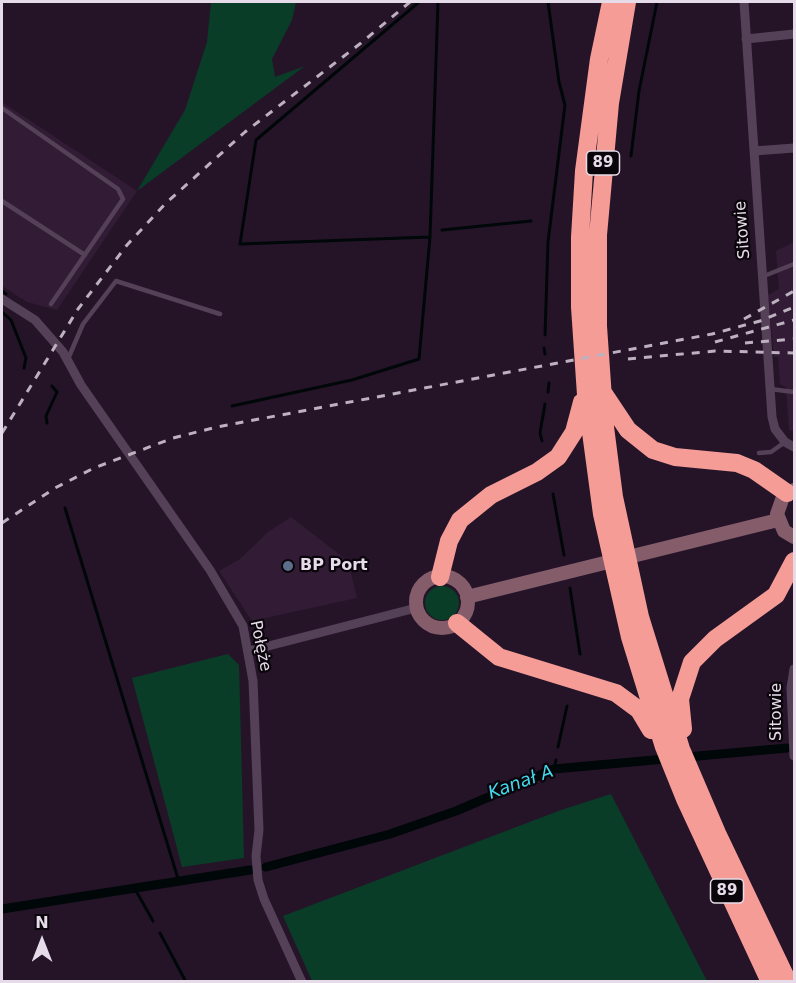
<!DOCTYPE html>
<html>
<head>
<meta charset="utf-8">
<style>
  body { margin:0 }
  #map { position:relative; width:796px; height:983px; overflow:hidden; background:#251428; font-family:"DejaVu Sans",sans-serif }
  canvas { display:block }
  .frame { position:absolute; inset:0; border:3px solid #e6dbe8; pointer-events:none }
  .north { position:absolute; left:12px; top:911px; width:60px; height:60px; -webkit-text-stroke:4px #0a040b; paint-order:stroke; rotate:0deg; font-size:16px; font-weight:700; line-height:24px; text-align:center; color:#e6dbe8 }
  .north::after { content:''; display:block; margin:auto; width:21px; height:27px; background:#e6dbe8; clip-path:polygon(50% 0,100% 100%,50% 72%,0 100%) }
</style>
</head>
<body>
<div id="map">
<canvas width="796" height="983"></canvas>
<div class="frame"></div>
<div class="north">N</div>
</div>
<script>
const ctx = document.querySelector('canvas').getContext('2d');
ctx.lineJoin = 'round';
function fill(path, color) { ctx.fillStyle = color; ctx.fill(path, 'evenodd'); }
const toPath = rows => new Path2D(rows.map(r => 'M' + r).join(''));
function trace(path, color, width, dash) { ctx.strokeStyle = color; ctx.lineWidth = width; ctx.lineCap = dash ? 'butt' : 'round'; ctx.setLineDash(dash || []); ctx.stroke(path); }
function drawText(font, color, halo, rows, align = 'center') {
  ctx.font = font + ' "DejaVu Sans",sans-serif'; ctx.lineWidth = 4.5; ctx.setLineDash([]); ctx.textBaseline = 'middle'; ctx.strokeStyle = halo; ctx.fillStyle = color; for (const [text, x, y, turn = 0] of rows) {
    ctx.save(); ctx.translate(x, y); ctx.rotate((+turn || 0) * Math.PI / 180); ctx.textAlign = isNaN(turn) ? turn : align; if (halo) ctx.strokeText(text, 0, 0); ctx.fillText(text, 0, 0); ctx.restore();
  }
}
fill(toPath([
  [2,102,137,191,57,310,27,302,2,286],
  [794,242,794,431,789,430,786,387,780,384,778,357,774,357,768,295,779,289,776,251],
  [291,517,348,561,357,598,252,621,219,571,240,559,268,532]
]), '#311b35');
fill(toPath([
  [211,2,296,2,292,20,272,59,275,77,305,66,137,191,185,110,207,42],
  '425 603a17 17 0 1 1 34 0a17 17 0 1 1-34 0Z',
  [228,654,239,665,244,858,182,867,132,678],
  [611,794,707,981,312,981,283,916,561,810]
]), '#093d28');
trace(toPath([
  [419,2,256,140,240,244,430,237,438,2],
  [631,156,639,91,657,2],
  [442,230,531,221],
  [2,291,6,294],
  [2,312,11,320,26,358,24,368],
  [545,335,548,242,565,105,559,82,548,2],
  [544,348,545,354],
  [548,392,549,383],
  [232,406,352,380,419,359,430,237],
  [47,423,46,416,57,392,52,386],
  [542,441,540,433,545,404],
  [553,494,564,555],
  [65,508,179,882],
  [570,588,580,654],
  [558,747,567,706],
  [554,769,556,760],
  [135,889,153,921],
  [160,933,186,982]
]), '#000708', 3);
trace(toPath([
  [266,867,390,834,456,811,554,769,787,748],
  [2,909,250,870]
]), '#000708', 9);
trace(toPath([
  [2,108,118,189,123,199,51,304],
  [2,201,85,255],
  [764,276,794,264],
  [68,359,83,324,116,281,220,314],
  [770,389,794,392],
  [759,453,771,452,785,442]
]), '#544057', 4.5);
trace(toPath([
  [744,2,772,417,775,429,785,442,794,447],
  [746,39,794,34],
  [754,151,794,148],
  [2,299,35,320,63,352,81,385,210,570,243,626,253,681,259,830,256,856,258,880,264,899,302,982],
  [249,651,416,608],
  [794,756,791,688,794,669]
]), '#544057', 9);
trace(toPath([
  [794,490,783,497,777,514,784,531,794,537],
  '416 602a26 26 0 1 1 52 0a26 26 0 1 1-52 0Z',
  [467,597,778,520]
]), '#845c6a', 14);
trace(toPath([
  [611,2,599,59,584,171,580,237,580,307,586,395,602,514,630,637,664,747,685,799,770,982],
  [627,2,610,103,598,235,598,326,605,427,614,497,640,617,681,749,717,833,788,982],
  [604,394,628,430,653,450,675,457,737,463,754,470,787,493],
  [440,577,449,541,460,520,491,495,537,472,558,457,574,432,582,402],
  [457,623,499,657,616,693,639,710,651,730],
  [683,729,680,699,692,662,715,639,776,595,794,561]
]), '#f59c97', 18);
trace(toPath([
  [744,319,794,291],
  [715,342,794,320],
  [745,343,794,339],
  [628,359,715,351,794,353],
  [2,433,78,309,127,245,165,204,245,132,361,43,410,2],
  [2,523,55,488,94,468,173,438,217,427,712,334,760,321,794,307]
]), '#bdb0bf', 3, [8, 8]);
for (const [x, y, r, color] of [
  [288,566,6,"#5c6f8a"]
]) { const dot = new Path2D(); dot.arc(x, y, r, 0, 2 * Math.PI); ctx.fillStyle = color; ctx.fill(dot); trace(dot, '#0a040b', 2); }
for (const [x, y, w] of [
  [603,163,33],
  [727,891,33]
]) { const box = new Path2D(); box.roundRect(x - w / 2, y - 12, w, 24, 4.5); ctx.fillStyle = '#0a040b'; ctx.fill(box); trace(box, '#e6dbe8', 1.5); }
drawText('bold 15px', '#e6dbe8', null, [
  ["89",603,163],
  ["89",727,891]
]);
drawText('16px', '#e6dbe8', '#0a040b', [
  ["Sitowie",743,230,-94],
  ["Połęże",260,646,78],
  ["Sitowie",777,712,-90]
]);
drawText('bold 16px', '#e6dbe8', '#0a040b', [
  ["BP Port",300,566]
], 'left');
drawText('italic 18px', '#42d9eb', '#0a040b', [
  ["Kanał A",521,783,-20]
]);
</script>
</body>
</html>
